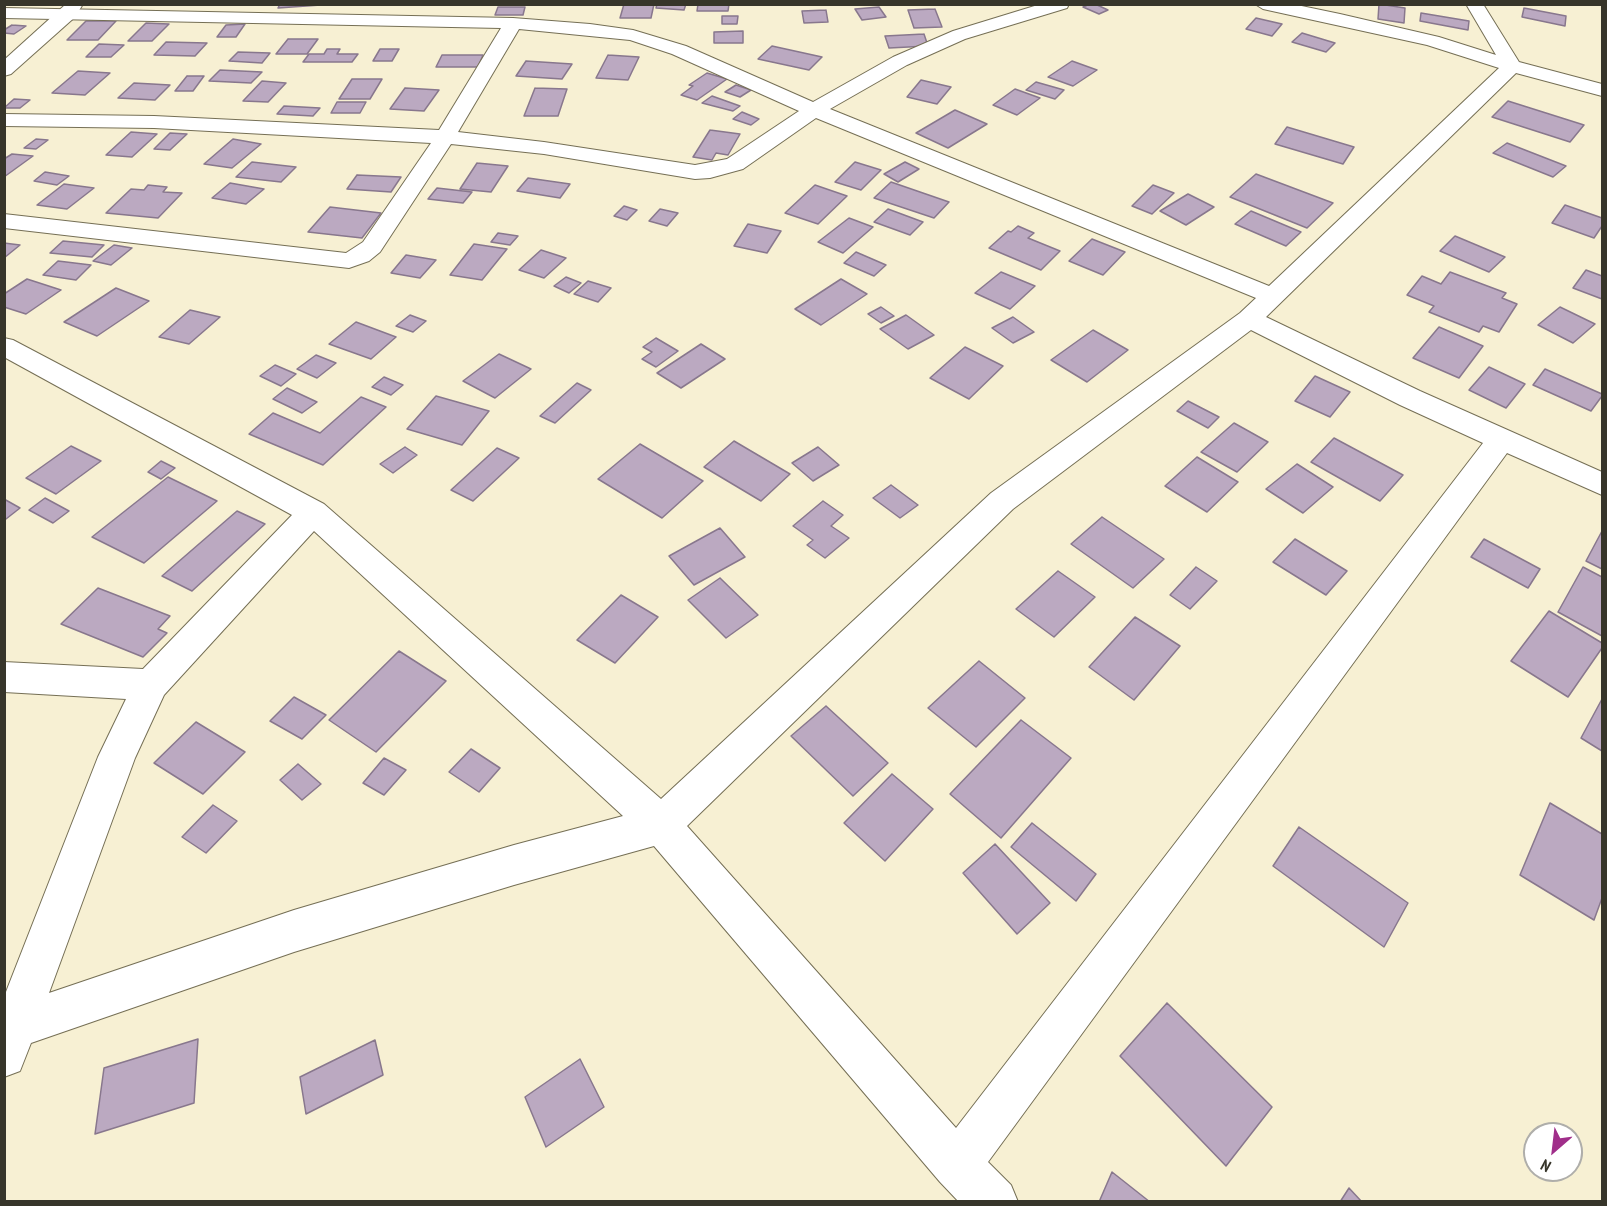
<!DOCTYPE html>
<html>
<head>
<meta charset="utf-8">
<style>
  body { margin:0 }
  #map { position:relative; width:1607px; height:1206px; overflow:hidden; background:#f7f0d3; font-family:"PT Sans Narrow",sans-serif }
  canvas { display:block }
  .frame { position:absolute; inset:0; border:6px solid #37352a; pointer-events:none }
  .north { position:absolute; left:1523px; top:1122px; width:60px; height:60px; box-sizing:border-box; background:#fff; border:2px solid #afaeaa; border-radius:50%; rotate:208deg; font-size:16px; font-weight:700; line-height:24px; text-align:center; color:#37352a }
  .north::after { content:''; display:block; margin:auto; width:21px; height:27px; background:#a02e8a; clip-path:polygon(50% 0,100% 100%,50% 72%,0 100%) }
</style>
</head>
<body>
<div id="map">
<canvas width="1607" height="1206"></canvas>
<div class="frame"></div>
<div class="north">N</div>
</div>
<script>
const ctx = document.querySelector('canvas').getContext('2d');
ctx.lineJoin = 'round';
function fill(path, color) { ctx.fillStyle = color; ctx.fill(path, 'evenodd'); }
const toPath = rows => new Path2D(rows.map(r => 'M' + r).join(''));
function trace(path, color, width, dash) { ctx.strokeStyle = color; ctx.lineWidth = width; ctx.lineCap = dash ? 'butt' : 'round'; ctx.setLineDash(dash || []); ctx.stroke(path); }
const building = toPath([
  [280,4,335,4,278,8,280,4],
  [624,4,654,4,651,18,620,18,624,4],
  [657,4,686,4,684,10,656,8,657,4],
  [698,4,729,4,728,11,697,11,698,4],
  [1090,4,1095,4,1108,10,1099,14,1083,7,1090,4],
  [1379,4,1405,8,1404,23,1378,19,1379,4],
  [498,7,525,7,523,15,495,15,498,7],
  [879,7,886,17,862,20,855,9,879,7],
  [1524,8,1566,16,1565,26,1522,17,1524,8],
  [935,9,942,27,914,28,908,10,935,9],
  [826,10,828,22,804,23,802,11,826,10],
  [1421,13,1469,21,1468,30,1420,21,1421,13],
  [722,16,738,16,737,24,722,24,722,16],
  [1256,18,1282,24,1272,36,1246,29,1256,18],
  [86,21,116,21,98,40,67,40,86,21],
  [146,23,169,24,152,41,128,41,146,23],
  [245,24,236,37,217,37,226,25,245,24],
  [12,25,26,26,14,34,4,33,4,30,12,25],
  [743,31,743,43,714,43,714,32,743,31],
  [1302,33,1335,43,1326,52,1292,42,1302,33],
  [924,34,928,46,889,48,885,36,924,34],
  [288,39,318,39,307,54,276,54,288,39],
  [166,42,207,43,195,56,154,55,166,42],
  [99,44,124,45,111,57,86,57,99,44],
  [772,46,822,57,809,70,758,59,772,46],
  [327,49,340,49,337,54,358,54,352,62,303,62,309,54,324,54,327,49],
  [380,49,399,49,392,61,373,61,380,49],
  [238,52,270,53,262,63,229,61,238,52],
  [442,55,483,55,478,67,436,67,442,55],
  [608,55,639,57,628,80,596,78,608,55],
  [526,61,572,64,562,79,516,76,526,61],
  [1072,61,1097,70,1073,86,1048,77,1072,61],
  [220,70,262,72,251,83,209,81,220,70],
  [78,71,110,73,85,95,52,93,78,71],
  [707,73,727,79,697,100,681,95,693,86,689,85,707,73],
  [187,76,204,76,193,91,175,91,187,76],
  [352,79,382,79,370,99,339,99,352,79],
  [921,80,951,87,937,104,907,97,921,80],
  [262,81,286,83,268,102,243,101,262,81],
  [1036,82,1064,90,1055,99,1026,90,1036,82],
  [134,83,170,85,155,100,118,98,134,83],
  [736,85,751,90,740,97,725,92,736,85],
  [405,88,439,90,424,111,390,109,405,88],
  [535,88,567,89,558,116,524,116,535,88],
  [1015,89,1040,98,1017,115,993,105,1015,89],
  [712,96,740,106,733,111,702,103,712,96],
  [14,99,30,100,20,108,4,108,14,99],
  [1508,101,1584,125,1570,142,1492,117,1508,101],
  [337,102,366,102,360,113,331,113,337,102],
  [284,106,320,108,313,116,277,114,284,106],
  [955,110,987,124,948,148,916,133,955,110],
  [742,112,759,119,751,125,733,119,742,112],
  [1287,127,1354,147,1343,164,1275,144,1287,127],
  [710,130,740,134,728,155,716,153,712,160,693,157,710,130],
  [131,132,157,134,132,157,106,155,131,132],
  [170,133,187,134,170,150,154,149,170,133],
  [36,139,48,140,36,149,24,148,36,139],
  [233,139,261,144,232,168,204,164,233,139],
  [1507,143,1566,166,1553,177,1493,153,1507,143],
  [12,154,33,156,4,177,4,159,12,154],
  [252,162,296,167,281,182,236,177,252,162],
  [855,162,881,170,861,190,835,182,855,162],
  [905,162,919,169,898,182,884,174,905,162],
  [477,163,508,166,491,192,460,189,477,163],
  [45,172,69,176,57,185,34,181,45,172],
  [1256,174,1333,203,1307,228,1230,197,1256,174],
  [357,175,401,177,391,192,347,189,357,175],
  [528,178,570,184,560,198,517,191,528,178],
  [891,182,949,202,934,218,874,198,891,182],
  [230,183,264,189,246,204,212,198,230,183],
  [64,184,94,188,67,209,37,205,64,184],
  [148,185,167,187,163,192,182,193,158,218,106,213,131,189,144,190,148,185],
  [815,185,847,196,818,224,785,213,815,185],
  [1153,185,1174,193,1152,214,1132,206,1153,185],
  [437,188,472,192,463,203,428,199,437,188],
  [1188,194,1214,207,1186,225,1160,211,1188,194],
  [1565,205,1602,218,1602,226,1594,238,1552,223,1565,205],
  [624,206,637,210,627,220,614,216,624,206],
  [330,207,381,213,362,238,308,232,330,207],
  [660,209,678,213,667,226,649,221,660,209],
  [888,209,923,222,910,235,874,222,888,209],
  [1251,211,1301,232,1286,246,1235,224,1251,211],
  [849,218,873,227,843,253,818,242,849,218],
  [748,224,781,231,767,253,734,246,748,224],
  [1018,226,1034,233,1028,238,1060,251,1041,270,989,248,1008,231,1011,232,1018,226],
  [498,233,518,236,510,245,491,242,498,233],
  [1455,236,1505,257,1489,272,1440,251,1455,236],
  [1092,239,1125,252,1103,275,1069,261,1092,239],
  [63,241,104,245,92,257,50,253,63,241],
  [4,243,20,245,4,258,4,243],
  [474,244,507,249,482,280,450,275,474,244],
  [114,245,132,248,111,265,93,261,114,245],
  [541,250,566,258,544,278,519,270,541,250],
  [856,252,886,265,874,276,844,263,856,252],
  [406,255,436,260,420,278,391,273,406,255],
  [58,261,91,265,76,280,43,275,58,261],
  [1586,270,1602,276,1602,299,1573,288,1586,270],
  [1001,272,1035,286,1010,309,975,293,1001,272],
  [1450,272,1506,293,1502,298,1517,304,1499,332,1483,326,1479,332,1429,312,1434,306,1407,295,1422,276,1441,284,1450,272],
  [566,277,581,283,569,293,554,286,566,277],
  [27,279,61,290,26,314,4,307,4,294,27,279],
  [841,279,867,294,821,325,795,309,841,279],
  [588,281,611,288,598,302,574,294,588,281],
  [116,288,149,301,97,336,64,322,116,288],
  [881,307,894,316,881,323,868,314,881,307],
  [1560,307,1595,324,1573,343,1538,325,1560,307],
  [190,310,220,317,189,344,159,337,190,310],
  [410,315,426,321,413,332,396,326,410,315],
  [906,315,934,335,908,349,880,329,906,315],
  [1013,317,1034,332,1013,343,992,328,1013,317],
  [356,322,396,337,371,359,329,344,356,322],
  [1439,327,1483,346,1459,378,1413,358,1439,327],
  [1093,330,1128,350,1087,382,1051,360,1093,330],
  [656,338,678,351,656,367,642,359,652,352,643,347,656,338],
  [701,344,725,359,681,388,657,373,701,344],
  [965,347,1003,366,969,399,930,378,965,347],
  [499,354,531,369,495,398,463,381,499,354],
  [316,355,336,363,317,378,297,369,316,355],
  [275,365,296,374,281,386,260,376,275,365],
  [1489,367,1525,384,1506,408,1469,390,1489,367],
  [1545,369,1602,394,1602,396,1591,411,1533,385,1545,369],
  [1315,376,1350,392,1330,417,1295,401,1315,376],
  [384,377,403,385,391,395,372,387,384,377],
  [577,383,591,390,555,423,540,416,577,383],
  [287,388,317,402,302,413,273,399,287,388],
  [436,396,489,411,462,445,407,429,436,396],
  [361,397,386,407,323,465,249,434,273,413,320,433,361,397],
  [1188,401,1219,417,1208,428,1177,411,1188,401],
  [1234,423,1268,442,1237,472,1201,452,1234,423],
  [1334,438,1403,475,1380,501,1311,462,1334,438],
  [734,441,790,474,761,501,704,467,734,441],
  [640,444,703,481,662,518,598,479,640,444],
  [71,446,101,461,56,494,26,478,71,446],
  [405,447,417,455,393,473,380,464,405,447],
  [818,447,839,465,813,481,792,463,818,447],
  [497,448,519,458,473,501,451,490,497,448],
  [1197,457,1238,482,1207,512,1165,486,1197,457],
  [161,461,175,468,161,479,148,472,161,461],
  [1297,464,1333,487,1303,513,1266,489,1297,464],
  [168,477,217,501,144,563,92,537,168,477],
  [891,485,918,505,900,518,873,498,891,485],
  [45,498,69,511,53,523,29,510,45,498],
  [4,499,20,508,6,519,4,518,4,499],
  [823,501,843,515,831,526,849,538,825,558,807,545,813,540,793,526,823,501],
  [237,511,265,524,192,591,162,576,237,511],
  [1102,517,1164,559,1133,588,1071,544,1102,517],
  [720,528,745,557,694,585,669,556,720,528],
  [1602,531,1602,569,1586,561,1602,531],
  [1295,539,1347,571,1326,595,1273,562,1295,539],
  [1484,539,1540,569,1528,588,1471,557,1484,539],
  [1196,567,1217,581,1190,609,1170,595,1196,567],
  [1583,567,1602,577,1602,636,1558,612,1583,567],
  [1058,571,1095,597,1054,637,1016,609,1058,571],
  [720,578,758,615,726,638,688,600,720,578],
  [98,588,170,616,158,629,167,633,143,657,61,624,98,588],
  [621,595,658,617,615,663,577,640,621,595],
  [1549,611,1602,643,1602,648,1568,697,1511,661,1549,611],
  [1135,617,1180,646,1134,700,1089,667,1135,617],
  [399,651,446,681,376,752,329,720,399,651],
  [979,661,1025,698,976,747,928,708,979,661],
  [294,697,326,715,302,739,270,721,294,697],
  [1602,699,1602,751,1581,738,1602,699],
  [826,706,888,763,853,796,791,736,826,706],
  [1021,720,1071,758,1001,838,950,794,1021,720],
  [196,722,245,752,203,794,154,763,196,722],
  [471,749,500,768,479,792,449,772,471,749],
  [384,758,406,770,384,795,363,783,384,758],
  [298,764,321,784,302,800,280,780,298,764],
  [892,774,933,809,885,861,844,823,892,774],
  [1550,803,1602,834,1602,898,1594,920,1520,875,1550,803],
  [213,805,237,821,206,853,182,837,213,805],
  [1032,823,1096,874,1076,901,1011,847,1032,823],
  [1299,827,1408,903,1384,947,1273,866,1299,827],
  [995,844,1050,903,1017,934,963,873,995,844],
  [1167,1003,1272,1107,1226,1166,1120,1056,1167,1003],
  [198,1039,194,1103,95,1134,104,1068,198,1039],
  [375,1040,383,1075,306,1114,300,1077,375,1040],
  [580,1059,604,1107,546,1147,525,1097,580,1059],
  [1112,1172,1150,1202,1099,1202,1112,1172],
  [1349,1188,1362,1202,1340,1202,1349,1188]
]);
fill(building, '#bba9c1');
trace(building, '#88778d', 1.5);
const minor = toPath([
  [1041,4,1069,4,1067,8,965,39,907,65,830,109,1269,286,1499,68,1427,45,1263,9,1255,4,1292,4,1340,14,1439,37,1496,55,1466,4,1483,4,1519,62,1602,84,1602,96,1516,73,1266,317,1420,391,1602,472,1602,495,1507,453,988,1162,1011,1185,1018,1202,959,1202,940,1182,654,846,514,885,294,952,31,1043,20,1071,4,1077,4,997,98,757,126,699,4,692,4,662,143,669,292,515,4,357,4,338,13,340,324,504,661,799,991,493,1240,313,1256,298,816,118,743,169,710,178,695,179,544,154,451,144,380,252,369,261,349,268,4,228,4,214,346,253,363,242,431,143,154,128,4,126,4,114,154,116,439,130,501,28,4,18,4,8,513,18,590,24,633,30,686,46,813,102,893,57,953,31,1041,4],
  [519,29,630,40,672,54,799,111,727,159,695,165,544,142,458,132,519,29],
  [1251,330,1400,405,1483,443,956,1128,687,826,1013,509,1251,330],
  [314,531,623,816,514,845,294,910,49,993,135,758,164,695,314,531]
]);
const tertiary = toPath([
  [66,4,83,4,75,17,11,74,4,76,4,60,66,4]
]);
trace(minor, '#756f55', 2);
trace(tertiary, '#756f55', 2);
fill(minor, '#fff');
fill(tertiary, '#fff');
</script>
</body>
</html>
